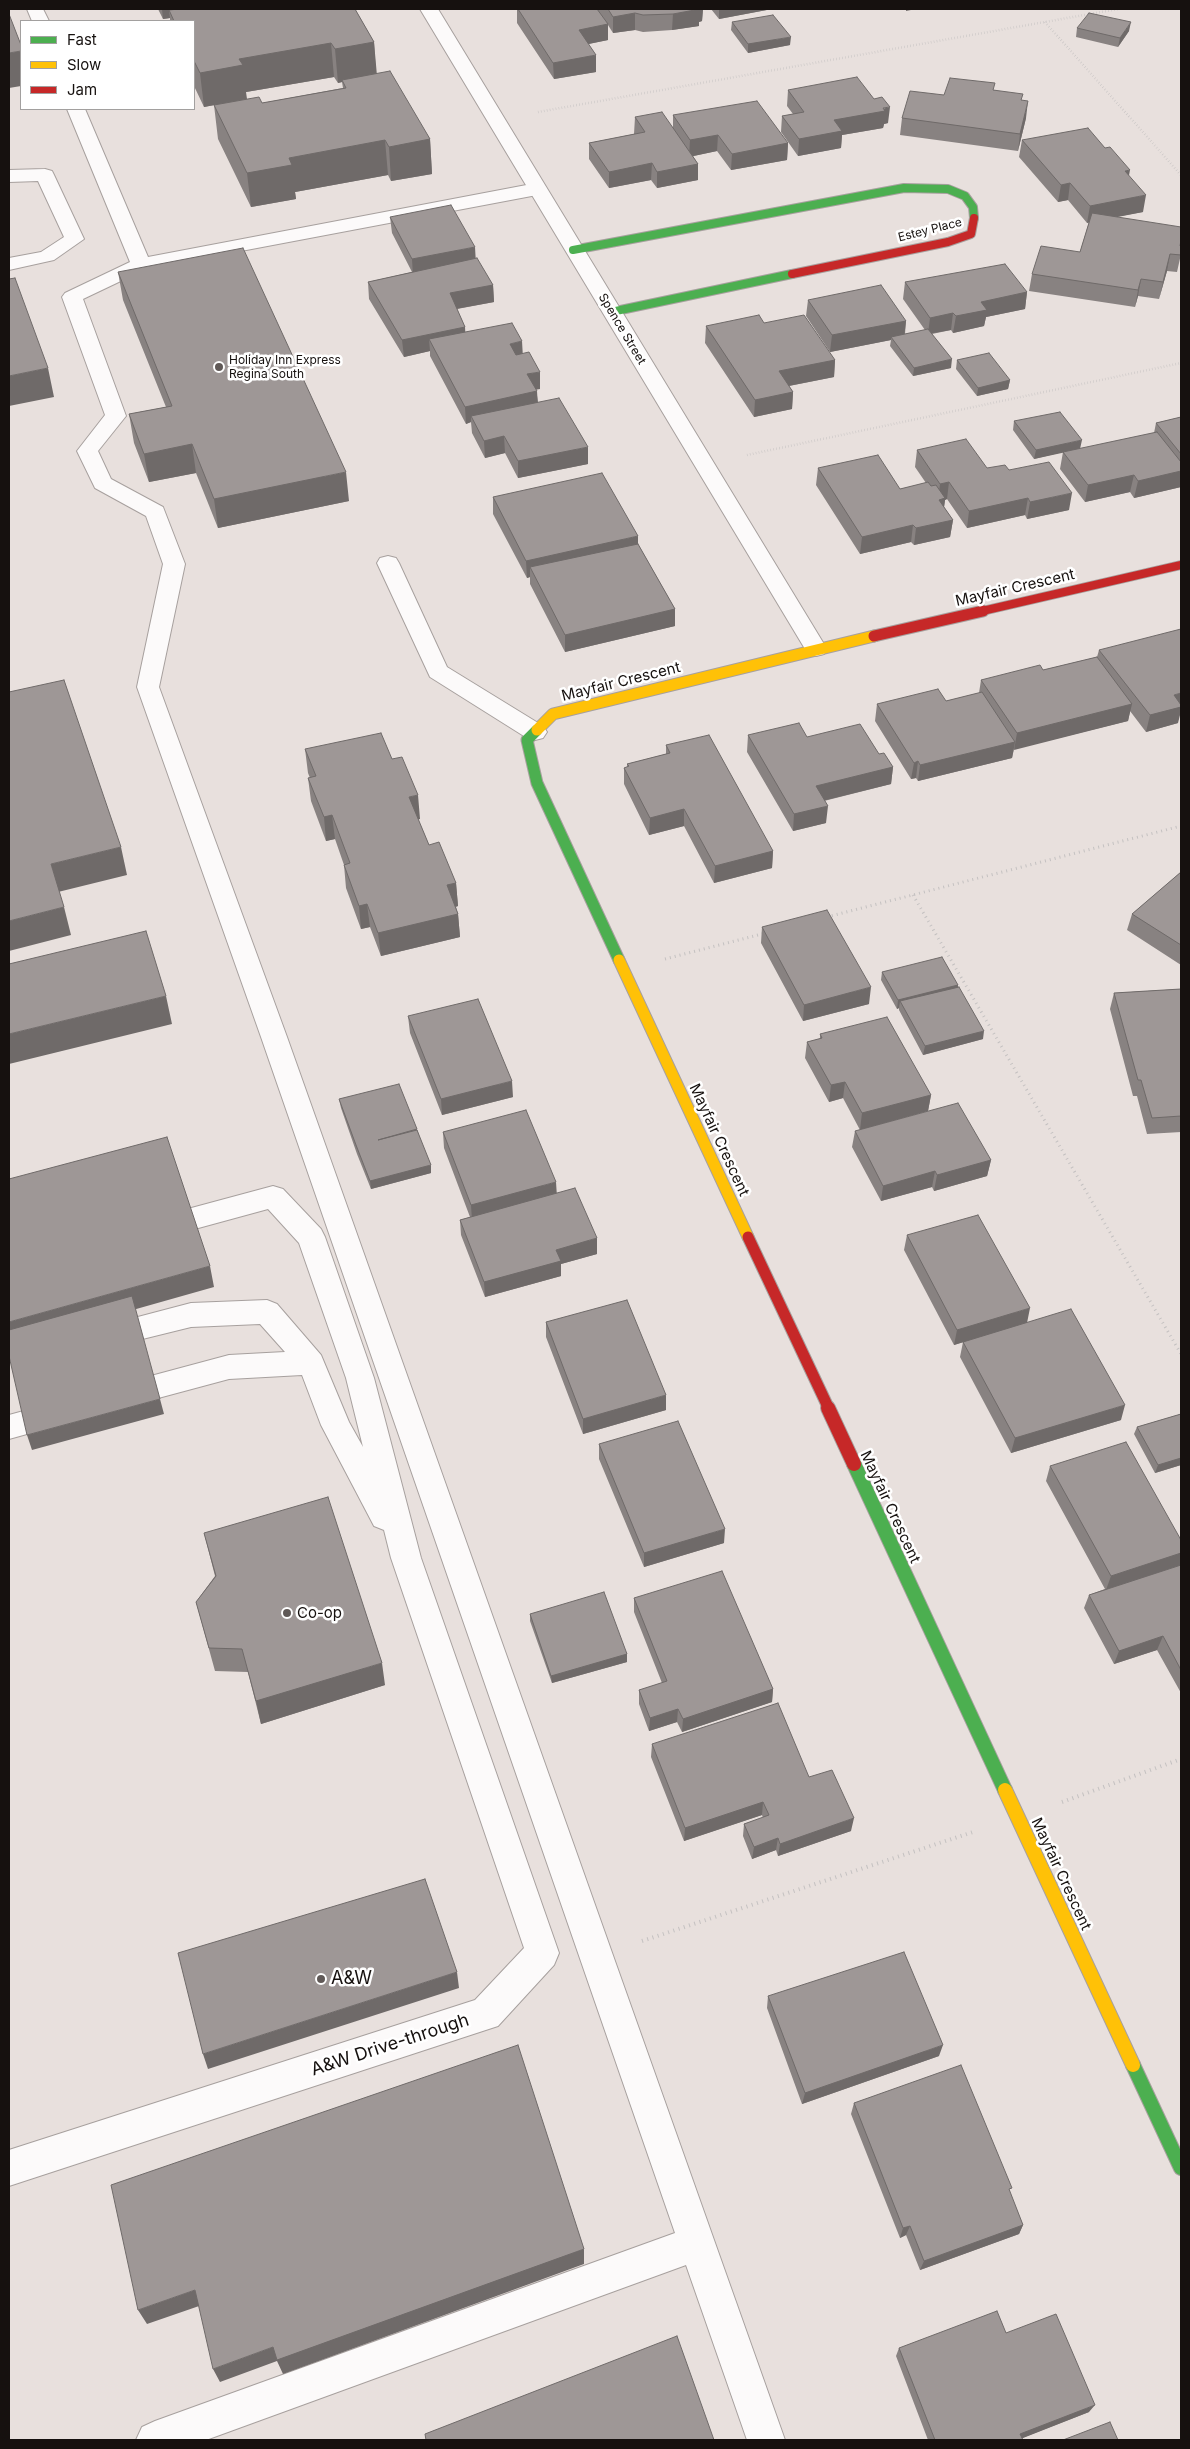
<!DOCTYPE html>
<html>
<head>
<meta charset="utf-8">
<style>
  body { margin:0 }
  #map { position:relative; width:1190px; height:2449px; overflow:hidden; background:#e8e0dd; font-family:Inter,sans-serif }
  canvas { display:block }
  .frame { position:absolute; inset:0; border:10px solid #16110f; pointer-events:none }
  .legend { position:absolute; left:20px; top:20px; width:175px; height:90px; box-sizing:border-box; background:#fff; border:1px solid #a2a09f; margin:0; padding:6px 9px; list-style:none; font-size:15px; color:#16110f }
  .legend li { display:flex; align-items:center; gap:10px; height:25px }
  .legend b { width:25px; border:1px solid #a2a09f }
</style>
</head>
<body>
<div id="map">
<canvas width="1190" height="2449"></canvas>
<div class="frame"></div>
<ul class="legend">
<li><b style="height:6px;background:#4caf50"></b>Fast</li>
<li><b style="height:6px;background:#ffc107"></b>Slow</li>
<li><b style="height:6px;background:#c62828"></b>Jam</li>
</ul>
</div>
<script>
const ctx = document.querySelector('canvas').getContext('2d');
ctx.lineJoin = 'round';
const toPath = rows => new Path2D(rows.map(r => 'M' + r).join(''));
function trace(path, color, width, dash) { ctx.strokeStyle = color; ctx.lineWidth = width; ctx.lineCap = dash ? 'butt' : 'round'; ctx.setLineDash(dash || []); ctx.stroke(path); }
function fill(path, color) { ctx.fillStyle = color; ctx.fill(path, 'evenodd'); }
function drawText(font, color, halo, rows, align = 'center') {
  ctx.font = font + ' Inter,sans-serif'; ctx.lineWidth = 5; ctx.setLineDash([]); ctx.textBaseline = 'middle'; ctx.strokeStyle = halo; ctx.fillStyle = color; for (const [text, x, y, turn = 0] of rows) {
    ctx.save(); ctx.translate(x, y); ctx.rotate((+turn || 0) * Math.PI / 180); ctx.textAlign = isNaN(turn) ? turn : align; if (halo) ctx.strokeText(text, 0, 0); ctx.fillText(text, 0, 0); ctx.restore();
  }
}
const lane = toPath([
  [27,9,43,9,49,21,32,21,27,9],
  [67,109,85,109,148,257,537,183,544,185,546,189,544,193,537,195,146,269,83,299,126,416,98,451,111,479,163,507,185,564,159,687,287,1037,785,2440,747,2440,686,2265,206,2440,136,2440,142,2427,155,2421,675,2233,261,1037,137,687,163,564,146,516,95,488,77,451,105,415,62,297,65,293,130,262,67,109],
  [45,169,52,171,54,175,84,239,54,260,9,270,9,258,41,252,64,237,38,181,9,182,9,170,45,169],
  [388,556,396,558,399,563,447,667,543,726,547,732,543,738,535,740,527,738,430,677,377,563,380,558,388,556],
  [273,1186,283,1189,321,1229,325,1237,374,1378,421,1558,559,1953,554,1965,498,2026,9,2186,9,2150,475,2000,524,1948,391,1558,384,1530,374,1526,321,1425,302,1375,229,1379,121,1408,111,1405,107,1396,111,1387,121,1384,229,1355,285,1352,260,1324,191,1327,106,1348,96,1344,92,1336,96,1328,191,1303,267,1300,277,1304,321,1355,349,1422,363,1447,346,1378,299,1243,268,1209,158,1239,148,1236,144,1228,148,1220,158,1217,273,1186],
  [60,1401,70,1404,75,1413,70,1422,9,1439,9,1415,60,1401]
]);
const street = toPath([
  [420,9,438,9,827,649,824,654,816,656,808,654,805,649,420,9]
]);
const fastFar2 = toPath([
  [573,250,904,188,948,189,965,196,973,207,974,218],
  [611,312,792,274]
]);
const fastFar1 = toPath([
  [537,730,527,740,537,783,619,960]
]);
const fast = toPath([
  [854,1464,1005,1790],
  [1133,2065,1181,2168]
]);
const slowFar1 = toPath([
  [537,730,553,714,874,636],
  [619,960,748,1237]
]);
const slow = toPath([
  [1005,1790,1133,2065]
]);
const jamFar2 = toPath([
  [792,274,948,242,971,234,974,218],
  [978,612,1181,565]
]);
const jamFar1 = toPath([
  [874,636,983,611],
  [748,1237,829,1409]
]);
const jam = toPath([
  [828,1408,854,1464]
]);
trace(lane, '#a7a09e', 2);
trace(street, '#a7a09e', 2);
trace(fastFar2, '#a7a09e', 10);
trace(fastFar1, '#a7a09e', 13);
trace(fast, '#a7a09e', 16);
trace(slowFar1, '#a7a09e', 13);
trace(slow, '#a7a09e', 16);
trace(jamFar2, '#a7a09e', 10);
trace(jamFar1, '#a7a09e', 13);
trace(jam, '#a7a09e', 16);
trace(toPath([
  [1045,22,1181,175],
  [538,112,1118,9],
  [747,455,1181,363]
]), '#c4c1c1', 2.5, [0.5, 2.5]);
trace(toPath([
  [913,895,1181,1354],
  [827,917,1181,826],
  [665,959,766,933]
]), '#c4c1c1', 3, [1, 4]);
trace(toPath([
  [1062,1802,1181,1759],
  [642,1941,973,1832]
]), '#c4c1c1', 4, [1, 4.5]);
fill(lane, '#fcfafa');
fill(street, '#fcfafa');
trace(fastFar2, '#4caf50', 8);
trace(fastFar1, '#4caf50', 11);
trace(fast, '#4caf50', 14);
trace(slowFar1, '#ffc107', 11);
trace(slow, '#ffc107', 14);
trace(jamFar2, '#c62828', 8);
trace(jamFar1, '#c62828', 11);
trace(jam, '#c62828', 14);
fill(toPath([
  [158,9,355,9,374,42,376,74,430,139,432,174,391,181,388,175,295,192,296,199,251,207,218,139,214,105,204,107,194,86,194,21,170,21,170,18,163,19],
  [334,77,338,83,342,82,343,88,262,103,246,99,246,92],
  [517,9,703,9,702,21,699,22,699,26,672,30,643,32,635,30,613,33,608,25,608,40,588,44,596,72,554,79,517,23],
  [711,9,772,9,719,19],
  [732,22,790,45,748,53,731,30],
  [1077,28,1129,31,1118,47,1076,37],
  [788,90,888,123,884,124,883,128,842,135,841,148,798,156,781,132,782,116,793,114,787,106],
  [994,90,1022,100,1026,118,1018,151,900,135,902,118,944,95],
  [673,115,788,143,787,160,731,170,717,151,693,156,698,164,698,180,657,188,651,180,609,188,589,159,589,143,634,134,635,117,673,127],
  [1022,140,1129,176,1143,212,1115,217,1181,246,1181,254,1177,272,1167,271,1159,299,1138,296,1135,307,1029,291,1032,274,1080,252,1089,222,1087,223,1068,200,1058,202,1019,157],
  [390,217,475,258,493,285,494,302,457,309,465,327,465,332,523,354,540,389,536,389,538,402,588,464,518,478,505,453,485,458,472,433,471,422,466,424,430,356,430,351,404,357,369,299,368,282,412,272,392,233],
  [118,272,349,501,218,528,196,473,149,482,134,443,129,414,166,407,123,300],
  [905,282,1027,292,1025,309,986,317,984,326,953,333,951,330,932,334,951,368,913,376,890,346,891,340,830,352,806,316,808,300,906,321,905,334,925,330,903,299],
  [764,323,835,360,834,377,789,386,793,392,792,409,754,417,705,343,706,326],
  [957,360,1010,380,1008,389,977,396,956,369],
  [1181,417,1181,487,1134,498,1130,492,1085,502,1060,469,1063,452,1034,459,1013,430,1014,421,1080,449,1154,433,1156,423],
  [917,450,987,468,1009,470,1069,510,1027,519,1025,515,967,528,947,499,945,500,944,507,953,520,950,537,914,545,911,542,860,554,816,485,818,468,900,489,926,483,915,467],
  [493,497,638,544,675,609,675,626,565,652,530,584,530,577,527,578,493,514],
  [1099,650,1178,723,1146,732,1130,711,1128,721,1014,749,1012,758,918,781,916,778,911,779,875,721,877,704,946,701,979,693,981,680,1043,670,1097,657],
  [748,735,807,737,879,754,893,767,891,784,824,801,826,823,793,831,747,752],
  [666,745,773,851,772,868,714,883,684,826,649,835,624,784,624,768,627,767,627,764,666,754],
  [305,749,392,759,420,819,418,819,429,845,456,883,458,906,456,907,458,914,460,937,381,956,370,927,361,929,346,888,344,865,335,839,326,841,311,801,308,778,310,778,308,773],
  [1181,872,1181,965,1127,930,1132,914],
  [762,927,869,1004,803,1021,761,943],
  [882,972,958,985,958,987,983,1039,923,1055,899,1010,899,1008,897,1009,881,980],
  [1181,989,1181,1132,1147,1134,1137,1096,1133,1096,1110,1009,1114,993],
  [408,1016,513,1097,442,1115,410,1033],
  [820,1034,931,1095,928,1111,860,1130,843,1098,829,1102,805,1058,807,1042,820,1039],
  [339,1099,417,1129,431,1173,371,1189,357,1154,341,1108],
  [855,1131,991,1160,987,1176,934,1191,932,1187,881,1201,852,1147],
  [443,1132,557,1193,597,1254,561,1264,561,1276,485,1297,461,1235,460,1220,470,1217,444,1148],
  [907,1235,1027,1322,1121,1420,1011,1453,960,1357,963,1342,954,1345,904,1250],
  [546,1322,666,1410,583,1434,546,1337],
  [1181,1414,1181,1465,1155,1473,1134,1434,1137,1427],
  [599,1444,724,1543,644,1567,599,1459],
  [1050,1466,1181,1540,1181,1693,1157,1650,1114,1664,1084,1608,1089,1595,1105,1589,1046,1481],
  [204,1533,385,1685,261,1724,248,1672,215,1671,196,1602,215,1576],
  [634,1598,773,1689,772,1702,682,1732,677,1722,649,1731,639,1704,639,1690,662,1683,634,1612],
  [530,1614,627,1654,627,1662,552,1683,530,1621],
  [652,1744,809,1777,851,1831,778,1856,776,1850,752,1859,743,1836,744,1824,763,1818,762,1815,684,1841,651,1757],
  [768,1996,939,2056,802,2104,767,2008],
  [854,2103,1010,2193,1023,2225,1019,2234,920,2270,906,2235,900,2238,851,2114],
  [1006,2333,1089,2412,1022,2438,1023,2440,928,2440,896,2356,899,2348]
]), '#888281');
fill(toPath([
  [162,9,204,9,169,10,170,18,163,19],
  [698,9,703,9,702,21,699,22,699,26,672,30,673,14],
  [719,9,772,9,719,19],
  [906,9,916,9,906,11],
  [635,13,635,30,613,33,613,17],
  [1131,22,1129,31,1118,47,1120,38],
  [608,24,608,40,579,46,579,30],
  [791,37,790,45,748,53,748,44],
  [374,42,377,76,342,80,342,82,338,83,335,49],
  [331,43,334,77,246,92,247,99,204,107,200,73,239,59],
  [21,51,21,86,9,88,9,53],
  [596,55,596,72,554,79,553,63],
  [1028,101,1026,118,1018,151,1020,134],
  [890,107,888,123,884,124,883,128,842,135,841,148,798,156,799,139,834,120],
  [718,135,717,151,689,157,690,140],
  [430,139,432,174,391,181,389,147],
  [385,140,388,175,295,192,296,199,251,207,247,173,289,158],
  [788,143,787,160,731,170,732,154],
  [652,163,651,180,609,188,609,172],
  [698,164,698,180,657,188,657,172],
  [1130,170,1127,186,1125,171],
  [1070,183,1068,200,1058,202,1061,185],
  [1146,195,1143,212,1087,223,1090,206],
  [475,247,476,264,413,276,412,259],
  [1170,254,1167,271,1159,299,1163,282],
  [1141,279,1138,296,1135,307,1138,290],
  [493,285,494,302,450,310,450,293],
  [1027,292,1025,309,986,317,984,326,953,333,956,316,981,302],
  [953,313,951,330,928,334,930,318],
  [906,321,904,338,891,337,891,340,830,352,832,335],
  [465,327,466,344,429,339,430,351,404,357,402,340],
  [522,341,523,358,510,361,510,344],
  [952,359,951,368,913,376,914,368],
  [835,360,834,377,778,388,779,371],
  [48,368,54,397,9,406,9,376],
  [540,372,540,389,528,391,527,374],
  [1010,380,1008,389,977,396,978,388],
  [537,391,538,408,471,416,471,422,466,424,465,407],
  [793,392,792,409,754,417,755,400],
  [504,436,505,453,485,458,484,441],
  [1082,440,1080,449,1034,459,1036,450],
  [192,444,196,473,149,482,144,454],
  [588,447,588,464,518,478,518,461],
  [1181,471,1181,487,1134,498,1138,481],
  [346,472,349,501,218,528,214,499],
  [1134,475,1130,492,1085,502,1088,485],
  [949,482,947,499,945,500,943,515,938,501,940,484],
  [1072,493,1069,510,1027,519,1030,502],
  [1028,498,1025,515,967,528,969,511],
  [953,520,950,537,914,545,916,528],
  [913,525,911,542,860,554,862,537],
  [638,536,638,553,530,567,530,577,527,578,526,561],
  [675,609,675,626,565,652,565,635],
  [1181,693,1181,711,1178,723,1146,732,1150,715,1174,695],
  [1132,704,1128,721,1014,750,1017,733],
  [1015,742,1012,758,918,781,920,765],
  [918,761,916,778,911,779,914,763],
  [893,767,891,784,814,803,816,786],
  [418,795,420,819,411,821,409,797],
  [828,806,826,823,793,831,794,814],
  [684,809,684,826,649,835,650,818],
  [332,815,335,839,326,841,324,817],
  [121,847,127,875,58,892,51,864],
  [773,851,772,868,714,883,715,866],
  [456,883,458,906,448,908,447,885],
  [367,904,370,927,361,929,359,906],
  [64,907,71,935,9,951,9,921],
  [458,914,460,937,381,956,378,933],
  [958,985,957,994,900,1001,899,1008,897,1009,898,1000],
  [871,987,869,1004,803,1021,804,1005],
  [166,996,172,1024,9,1064,9,1034],
  [984,1031,983,1039,923,1055,925,1046],
  [512,1081,513,1097,442,1115,441,1099],
  [845,1082,843,1098,829,1102,831,1085],
  [931,1095,928,1111,860,1130,862,1113],
  [991,1160,987,1176,934,1191,937,1175],
  [431,1165,431,1173,371,1189,370,1181],
  [935,1171,932,1187,881,1201,883,1186],
  [556,1182,557,1197,472,1220,471,1205],
  [597,1238,597,1254,561,1264,561,1276,485,1297,484,1282,556,1250],
  [210,1266,214,1287,9,1345,9,1322],
  [1030,1308,1027,1323,954,1345,957,1330],
  [666,1395,666,1410,583,1434,583,1419],
  [160,1399,164,1414,32,1450,27,1435],
  [1125,1405,1121,1420,1011,1453,1015,1438],
  [1181,1458,1181,1465,1155,1473,1158,1465],
  [725,1529,724,1543,644,1567,644,1553],
  [1181,1553,1181,1565,1106,1590,1111,1576],
  [1163,1636,1157,1650,1114,1664,1119,1651],
  [627,1654,627,1662,552,1683,551,1676],
  [382,1663,385,1685,261,1724,256,1701],
  [773,1689,772,1702,682,1732,683,1719],
  [678,1709,677,1722,649,1731,650,1718],
  [763,1802,762,1815,684,1841,685,1828],
  [854,1818,851,1831,778,1856,780,1844],
  [778,1838,776,1850,752,1859,754,1847],
  [457,1972,459,1988,208,2069,203,2054],
  [943,2045,939,2056,802,2104,805,2093],
  [1023,2225,1019,2234,920,2270,924,2261],
  [910,2226,906,2235,900,2238,903,2228],
  [584,2249,584,2264,283,2374,277,2361,220,2382,213,2369,273,2347],
  [195,2290,202,2305,147,2324,138,2310],
  [1095,2405,1089,2412,1018,2440,1020,2434]
]), '#6f6a69');
const building = toPath([
  [179,9,355,9,374,42,335,49,331,43,239,59,243,65,200,73,194,61,194,21,174,21,169,10,179,9],
  [518,9,597,9,608,24,579,30,596,55,553,63,518,9],
  [608,9,700,9,673,14,643,15,635,13,613,17,608,9],
  [1089,13,1131,22,1120,38,1077,28,1089,13],
  [9,14,21,45,21,51,9,53,9,14],
  [773,15,791,37,748,44,732,22,773,15],
  [390,71,430,139,389,147,385,140,289,158,292,165,247,173,214,105,259,97,262,103,346,88,342,80,390,71],
  [857,77,874,99,882,97,890,107,883,108,885,111,834,120,842,131,799,139,782,116,804,112,788,90,857,77],
  [950,78,995,83,993,90,1023,94,1021,100,1028,101,1020,134,902,118,910,91,944,95,950,78],
  [757,101,788,143,732,154,718,135,690,140,673,115,757,101],
  [662,112,698,164,657,172,652,163,609,172,589,143,645,132,635,117,662,112],
  [1088,128,1105,148,1110,147,1130,170,1125,171,1146,195,1090,206,1070,183,1061,185,1022,140,1088,128],
  [451,205,475,247,412,259,390,217,451,205],
  [1092,213,1181,227,1181,240,1180,246,1181,246,1181,255,1170,254,1163,282,1141,279,1138,290,1032,274,1041,246,1080,252,1092,213],
  [243,248,346,472,214,499,192,444,144,454,129,414,172,406,118,272,243,248],
  [477,258,493,285,450,293,465,327,402,340,368,282,477,258],
  [1005,264,1027,292,981,302,987,310,956,316,953,313,930,318,905,282,1005,264],
  [15,278,48,368,9,376,9,279,15,278],
  [881,285,906,321,832,335,808,300,881,285],
  [759,315,764,323,804,315,835,360,779,371,793,392,755,400,706,326,759,315],
  [512,323,522,341,510,344,516,355,529,352,540,372,527,374,537,391,465,407,429,339,512,323],
  [928,329,952,359,914,368,891,337,928,329],
  [989,353,1010,380,978,388,957,360,989,353],
  [559,398,588,447,518,461,504,436,484,441,471,416,559,398],
  [1060,412,1082,440,1036,450,1014,421,1060,412],
  [1181,417,1181,454,1156,423,1181,417],
  [1157,432,1181,462,1181,471,1138,481,1134,475,1088,485,1063,452,1157,432],
  [966,439,987,468,1005,465,1009,470,1049,462,1072,493,1030,502,1028,498,969,511,949,482,940,484,917,450,966,439],
  [878,455,900,489,928,482,931,486,936,485,945,498,939,500,953,520,916,528,913,525,862,537,818,468,878,455],
  [602,473,638,536,526,561,493,497,602,473],
  [638,544,675,609,565,635,530,567,638,544],
  [1181,629,1181,693,1174,695,1181,705,1181,707,1150,715,1099,650,1181,629],
  [1097,657,1132,704,1017,733,981,680,1040,665,1043,670,1097,657],
  [64,680,121,847,51,864,64,907,9,921,9,692,64,680],
  [938,689,946,701,982,692,1015,742,920,765,918,761,914,763,877,704,938,689],
  [799,723,807,737,860,724,879,754,884,753,893,767,816,786,828,806,794,814,748,735,799,723],
  [381,733,392,759,402,757,418,795,409,797,429,845,439,842,456,883,447,885,458,914,378,933,367,904,359,906,344,865,350,863,332,815,324,817,308,778,316,776,305,749,381,733],
  [709,735,773,851,715,866,684,809,650,818,624,768,629,766,627,764,670,753,666,745,709,735],
  [1181,872,1181,945,1132,914,1181,872],
  [827,910,871,987,804,1005,762,927,827,910],
  [146,931,166,996,9,1034,9,964,146,931],
  [942,957,958,985,898,1000,882,972,942,957],
  [959,987,984,1031,925,1046,900,1001,959,987],
  [1181,989,1181,1116,1152,1118,1141,1080,1138,1080,1114,993,1181,989],
  [478,999,512,1081,441,1099,408,1016,478,999],
  [887,1017,931,1095,862,1113,845,1082,831,1085,807,1042,822,1038,820,1034,887,1017],
  [399,1084,417,1129,378,1140,417,1130,431,1165,370,1181,356,1145,339,1099,399,1084],
  [958,1103,991,1160,937,1175,935,1171,883,1186,855,1131,958,1103],
  [526,1110,556,1182,471,1205,443,1132,526,1110],
  [167,1137,210,1266,9,1322,9,1179,167,1137],
  [575,1188,597,1238,556,1250,561,1261,484,1282,460,1220,575,1188],
  [978,1215,1030,1308,957,1330,907,1235,978,1215],
  [132,1296,160,1399,27,1435,9,1356,9,1330,132,1296],
  [627,1300,666,1395,583,1419,546,1322,627,1300],
  [1071,1309,1125,1405,1015,1438,963,1342,1071,1309],
  [1181,1414,1181,1458,1158,1465,1137,1427,1181,1414],
  [678,1421,725,1529,644,1553,599,1444,678,1421],
  [1126,1442,1181,1540,1181,1553,1111,1576,1050,1466,1126,1442],
  [328,1497,382,1663,256,1701,242,1649,209,1648,196,1602,216,1576,204,1533,328,1497],
  [1181,1565,1181,1670,1163,1636,1119,1651,1089,1595,1181,1565],
  [722,1571,773,1689,683,1719,678,1709,650,1718,639,1690,667,1681,634,1598,722,1571],
  [604,1592,627,1654,551,1676,530,1614,604,1592],
  [778,1703,809,1777,832,1770,854,1818,780,1844,778,1838,754,1847,744,1824,769,1815,763,1802,685,1828,652,1744,778,1703],
  [425,1879,457,1972,203,2054,178,1953,425,1879],
  [904,1952,943,2045,805,2093,768,1996,904,1952],
  [518,2045,584,2249,277,2360,273,2347,213,2369,195,2290,138,2310,111,2185,518,2045],
  [961,2065,1012,2188,1009,2189,1023,2225,924,2261,910,2226,903,2228,854,2103,961,2065],
  [997,2311,1006,2333,1056,2314,1095,2405,1020,2434,1023,2440,935,2440,899,2348,997,2311],
  [677,2336,714,2440,426,2440,425,2434,677,2336],
  [1110,2422,1118,2440,1063,2440,1110,2422]
]);
fill(building, '#9e9796');
trace(building, '#6f6a69', 1);
for (const [x, y, r, color] of [
  [219,367,5,"#605957"],
  [287,1613,5,"#605957"],
  [321,1979,5,"#605957"]
]) { const dot = new Path2D(); dot.arc(x, y, r, 0, 2 * Math.PI); ctx.fillStyle = color; ctx.fill(dot); trace(dot, '#fff', 2); }
drawText('12px', '#16110f', '#fff', [
  ["Estey Place",930,230,-14],
  ["Spence Street",622,329,59]
]);
drawText('12px', '#16110f', '#fff', [
  ["Holiday Inn Express",229,360],
  ["Regina South",229,374]
], 'left');
drawText('15px', '#16110f', '#fff', [
  ["Mayfair Crescent",1015,588,-13],
  ["Mayfair Crescent",621,682,-14],
  ["Mayfair Crescent",719,1140,65],
  ["Mayfair Crescent",890,1507,65],
  ["Mayfair Crescent",1061,1874,65]
]);
drawText('15px', '#16110f', '#fff', [
  ["Co-op",297,1613]
], 'left');
drawText('18px', '#16110f', '#fff', [
  ["A&W",331,1979]
], 'left');
drawText('18px', '#16110f', '#fff', [
  ["A&W Drive-through",390,2045,-18]
]);
</script>
</body>
</html>
